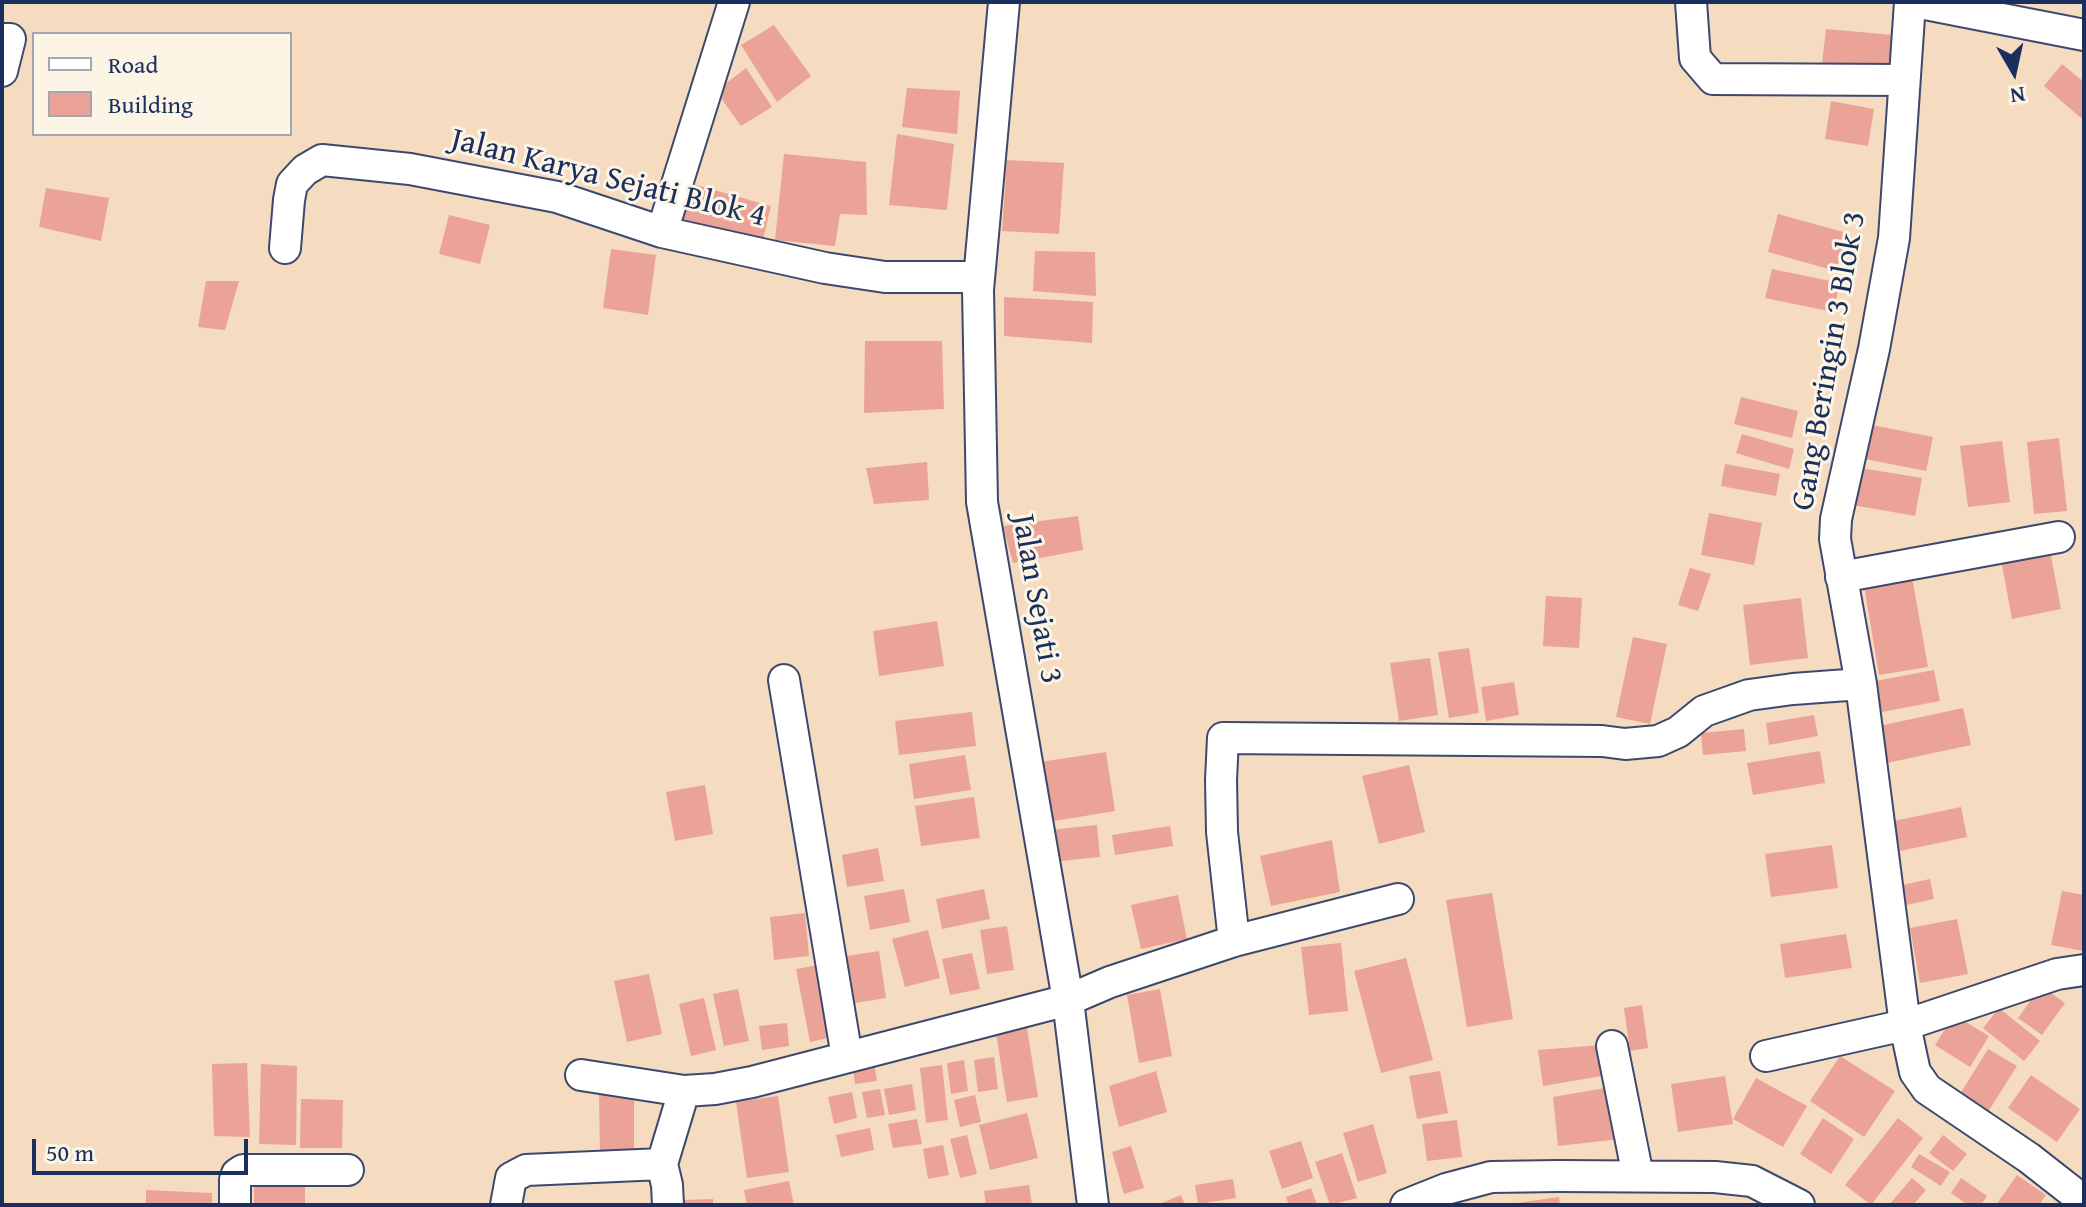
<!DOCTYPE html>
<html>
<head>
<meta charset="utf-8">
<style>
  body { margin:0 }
  #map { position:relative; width:2086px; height:1207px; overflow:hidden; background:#f5dbbf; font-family:"Gentium Book Plus",serif }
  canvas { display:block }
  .frame { position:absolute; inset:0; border:4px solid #1b2f5e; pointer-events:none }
  .legend { position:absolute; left:32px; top:32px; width:260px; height:104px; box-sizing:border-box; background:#fcf5e5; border:2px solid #a2a6af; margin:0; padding:10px 14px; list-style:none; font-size:24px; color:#1b2f5e }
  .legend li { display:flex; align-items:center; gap:16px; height:40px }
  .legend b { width:40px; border:2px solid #a2a6af }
  .north { position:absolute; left:1974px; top:32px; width:80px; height:80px; -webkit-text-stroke:6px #fcf5e5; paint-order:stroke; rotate:171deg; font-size:22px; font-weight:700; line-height:32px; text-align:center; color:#1b2f5e }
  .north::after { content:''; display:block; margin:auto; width:28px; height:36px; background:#1b2f5e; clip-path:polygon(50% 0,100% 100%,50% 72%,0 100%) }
  .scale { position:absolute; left:32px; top:1139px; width:216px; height:36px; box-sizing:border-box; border:4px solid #1b2f5e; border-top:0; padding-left:10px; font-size:24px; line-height:28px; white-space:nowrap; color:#1b2f5e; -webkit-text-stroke:6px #fcf5e5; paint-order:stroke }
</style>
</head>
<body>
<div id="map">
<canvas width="2086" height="1207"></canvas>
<div class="frame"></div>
<ul class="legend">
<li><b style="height:10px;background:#fff"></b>Road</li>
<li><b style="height:22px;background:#eaa396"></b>Building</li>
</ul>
<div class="north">N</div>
<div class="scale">50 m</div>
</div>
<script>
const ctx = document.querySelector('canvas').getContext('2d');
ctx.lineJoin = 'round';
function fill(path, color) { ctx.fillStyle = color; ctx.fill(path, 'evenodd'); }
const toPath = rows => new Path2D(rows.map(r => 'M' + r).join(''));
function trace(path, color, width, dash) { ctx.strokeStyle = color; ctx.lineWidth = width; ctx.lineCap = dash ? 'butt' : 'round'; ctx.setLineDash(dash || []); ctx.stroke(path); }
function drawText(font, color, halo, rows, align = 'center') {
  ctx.font = font + ' "Gentium Book Plus",serif'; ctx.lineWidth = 6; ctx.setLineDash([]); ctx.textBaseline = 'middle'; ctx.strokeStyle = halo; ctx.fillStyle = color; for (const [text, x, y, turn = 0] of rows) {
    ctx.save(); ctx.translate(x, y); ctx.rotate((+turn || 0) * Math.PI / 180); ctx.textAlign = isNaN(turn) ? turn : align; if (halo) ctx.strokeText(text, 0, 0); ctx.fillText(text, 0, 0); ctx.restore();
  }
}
fill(toPath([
  [774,25,811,76,777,102,741,45],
  [1826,29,1893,35,1890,71,1822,64],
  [2062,64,2084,82,2084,115,2081,118,2044,86],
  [746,68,772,107,741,126,716,91],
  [907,88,960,91,957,134,902,127],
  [1831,101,1874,109,1868,146,1825,139],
  [897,134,954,144,947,210,889,205],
  [784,154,866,162,867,215,840,214,835,246,775,240],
  [1007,160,1064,163,1059,234,1002,231],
  [689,183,771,206,762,244,679,224],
  [46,188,109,198,101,241,39,227],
  [1778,214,1847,233,1836,271,1768,252],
  [449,215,490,225,480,264,439,254],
  [611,249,656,255,648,315,603,308],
  [1035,251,1095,252,1096,296,1033,291],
  [1772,269,1840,283,1833,312,1765,298],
  [206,281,239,281,225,330,198,327],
  [1004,297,1093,302,1092,343,1004,336],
  [865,341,942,341,944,409,864,413],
  [1741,397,1798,411,1792,438,1734,424],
  [1862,423,1933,437,1926,471,1855,457],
  [1742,434,1794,449,1789,469,1736,453],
  [2059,438,2067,511,2034,514,2027,442],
  [2002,441,2010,502,1968,507,1960,446],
  [927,462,929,500,874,504,866,468],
  [1725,464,1780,474,1776,496,1721,486],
  [1854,467,1922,478,1915,516,1847,504],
  [1709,513,1762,523,1754,565,1701,555],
  [1078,516,1083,550,1013,563,1003,526],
  [2049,545,2061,609,2012,619,2000,554],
  [1910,566,1928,667,1879,675,1862,574],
  [1690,568,1711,574,1698,611,1678,605],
  [1546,596,1582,598,1579,648,1543,646],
  [1801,598,1808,658,1750,665,1743,605],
  [937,621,944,666,879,676,873,631],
  [1633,637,1667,644,1650,724,1616,717],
  [1469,648,1479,713,1449,718,1438,652],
  [1430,658,1438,715,1399,721,1390,663],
  [1934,670,1940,701,1871,714,1865,683],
  [1514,682,1519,715,1486,721,1481,687],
  [1963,708,1971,745,1887,763,1879,726],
  [972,712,976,746,899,755,895,721],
  [1814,715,1818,736,1769,745,1766,723],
  [1744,729,1746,751,1703,755,1701,733],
  [1820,751,1825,783,1753,795,1747,763],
  [1106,752,1115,811,1042,823,1033,763],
  [965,755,971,790,914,799,909,764],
  [1409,765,1425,832,1379,844,1362,776],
  [705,785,713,834,675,841,666,792],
  [974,797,980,838,921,846,915,806],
  [1961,807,1967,837,1900,851,1894,821],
  [1097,825,1100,857,1052,862,1049,830],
  [1170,826,1173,846,1115,855,1112,835],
  [1332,840,1340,892,1271,906,1260,856],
  [1832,845,1838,888,1771,897,1765,854],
  [878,848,884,881,847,887,842,855],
  [1930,879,1934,899,1906,905,1902,885],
  [904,889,910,922,870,930,864,896],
  [984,889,990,919,942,929,936,899],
  [2062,891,2084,895,2084,951,2051,945],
  [1492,893,1513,1019,1467,1027,1446,900],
  [1178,895,1187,939,1141,949,1131,905],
  [805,913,809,956,774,960,770,917],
  [1957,919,1968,974,1920,983,1910,928],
  [1007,926,1014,970,987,974,980,930],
  [928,930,940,978,905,987,892,939],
  [1846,934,1852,968,1785,978,1780,944],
  [1341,943,1348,1011,1309,1015,1301,947],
  [879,951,886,998,855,1003,847,956],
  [972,953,980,989,950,995,942,959],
  [1406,958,1433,1060,1381,1073,1354,971],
  [824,964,837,1036,810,1042,796,969],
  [649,974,662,1034,627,1042,614,981],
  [2041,986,2065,1003,2042,1035,2018,1018],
  [738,989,749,1041,724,1046,713,994],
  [1160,989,1172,1056,1139,1063,1127,995],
  [704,998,716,1050,691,1056,679,1004],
  [1642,1005,1648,1048,1630,1051,1624,1008],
  [1999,1008,2040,1041,2024,1061,1983,1028],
  [1954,1015,1989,1036,1970,1067,1935,1045],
  [1026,1022,1038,1097,1007,1102,995,1027],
  [787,1023,789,1046,762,1050,759,1026],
  [1601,1045,1608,1075,1543,1086,1538,1050],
  [1988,1049,2017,1066,1988,1112,1960,1094],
  [1840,1056,1895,1091,1864,1137,1810,1101],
  [873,1057,877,1081,855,1084,852,1060],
  [994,1057,998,1089,978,1092,974,1060],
  [964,1060,968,1091,951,1094,947,1063],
  [247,1063,250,1137,214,1136,212,1064],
  [261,1064,297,1066,296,1145,259,1144],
  [942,1065,948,1120,926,1123,920,1068],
  [1156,1071,1167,1112,1119,1127,1109,1086],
  [1440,1071,1448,1113,1417,1119,1409,1076],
  [2031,1075,2080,1109,2057,1142,2008,1108],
  [1725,1076,1733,1124,1678,1132,1671,1084],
  [1756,1078,1807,1106,1783,1147,1733,1119],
  [912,1084,916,1110,889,1115,884,1089],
  [1611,1087,1620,1139,1558,1146,1553,1097],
  [880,1089,885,1115,867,1118,862,1092],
  [852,1092,857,1118,834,1124,828,1097],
  [599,1094,634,1094,634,1153,600,1155],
  [975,1095,981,1122,960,1127,954,1100],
  [778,1096,789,1172,747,1178,736,1102],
  [301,1099,343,1100,342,1148,300,1148],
  [1027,1113,1038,1158,990,1170,979,1125],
  [1823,1118,1854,1139,1831,1174,1800,1154],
  [1898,1118,1923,1138,1871,1205,1845,1185],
  [917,1119,922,1144,893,1148,888,1124],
  [1457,1120,1462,1157,1427,1161,1422,1124],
  [1373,1124,1387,1173,1358,1182,1343,1133],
  [870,1128,874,1150,841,1157,836,1135],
  [967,1135,977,1174,960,1178,950,1139],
  [1943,1135,1967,1154,1953,1171,1929,1153],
  [1301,1141,1313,1178,1282,1189,1269,1151],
  [943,1145,949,1175,928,1179,923,1149],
  [1131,1146,1144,1188,1124,1194,1112,1152],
  [1342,1153,1357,1198,1330,1205,1315,1162],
  [1919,1154,1950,1172,1941,1186,1911,1167],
  [2017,1175,2046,1195,2039,1205,1996,1205],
  [1912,1178,1926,1190,1913,1205,1889,1205],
  [1961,1178,1987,1196,1981,1205,1968,1205,1951,1193],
  [1233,1179,1236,1198,1198,1204,1195,1185],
  [789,1181,794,1205,747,1205,744,1190],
  [254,1184,305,1186,305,1205,254,1205],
  [1029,1185,1032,1205,986,1205,984,1191],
  [1311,1188,1317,1205,1289,1205,1286,1197],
  [146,1190,212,1193,212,1205,146,1205],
  [1181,1195,1185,1205,1157,1205],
  [1559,1197,1560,1205,1517,1205,1517,1203],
  [713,1199,713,1205,683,1205,682,1200]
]), '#eaa396');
const street = toPath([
  [1004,2,978,290,982,502,1068,1000,1093,1205],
  [1691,2,1695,58,1713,79,1904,80],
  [1910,2,1894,238,1874,349,1836,519,1835,539,1861,684,1905,1025,1915,1072,1927,1089,2029,1158,2084,1201],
  [1915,2,2084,35],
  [2,39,10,39,2,71],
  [662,232,734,2],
  [285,248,289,200,292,184,305,170,322,160,410,169,557,197,662,232,825,268,885,277,979,277],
  [1841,577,2059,537],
  [784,680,847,1057],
  [1234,941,1222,832,1221,780,1223,738,1602,741,1625,744,1658,741,1678,732,1704,711,1749,695,1793,689,1861,684],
  [1612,1046,1638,1176],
  [1766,1056,1905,1025,2057,974,2084,970],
  [581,1075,684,1091,715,1089,752,1082,1068,1000,1110,982,1234,941,1398,899],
  [235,1205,235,1180,237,1174,243,1170,348,1170],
  [506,1205,511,1178,526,1170,662,1164],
  [668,1205,667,1185,662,1164,684,1091],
  [1406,1205,1446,1189,1491,1177,1558,1176,1715,1177,1752,1181,1799,1205]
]);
trace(street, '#3c496d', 34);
trace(street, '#fff', 30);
drawText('32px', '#1b2f5e', '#fcf5e5', [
  ["Jalan Karya Sejati Blok 4",608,179,14],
  ["Gang Beringin 3 Blok 3",1830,361,-80],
  ["Jalan Sejati 3",1036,599,80]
]);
</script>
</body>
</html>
